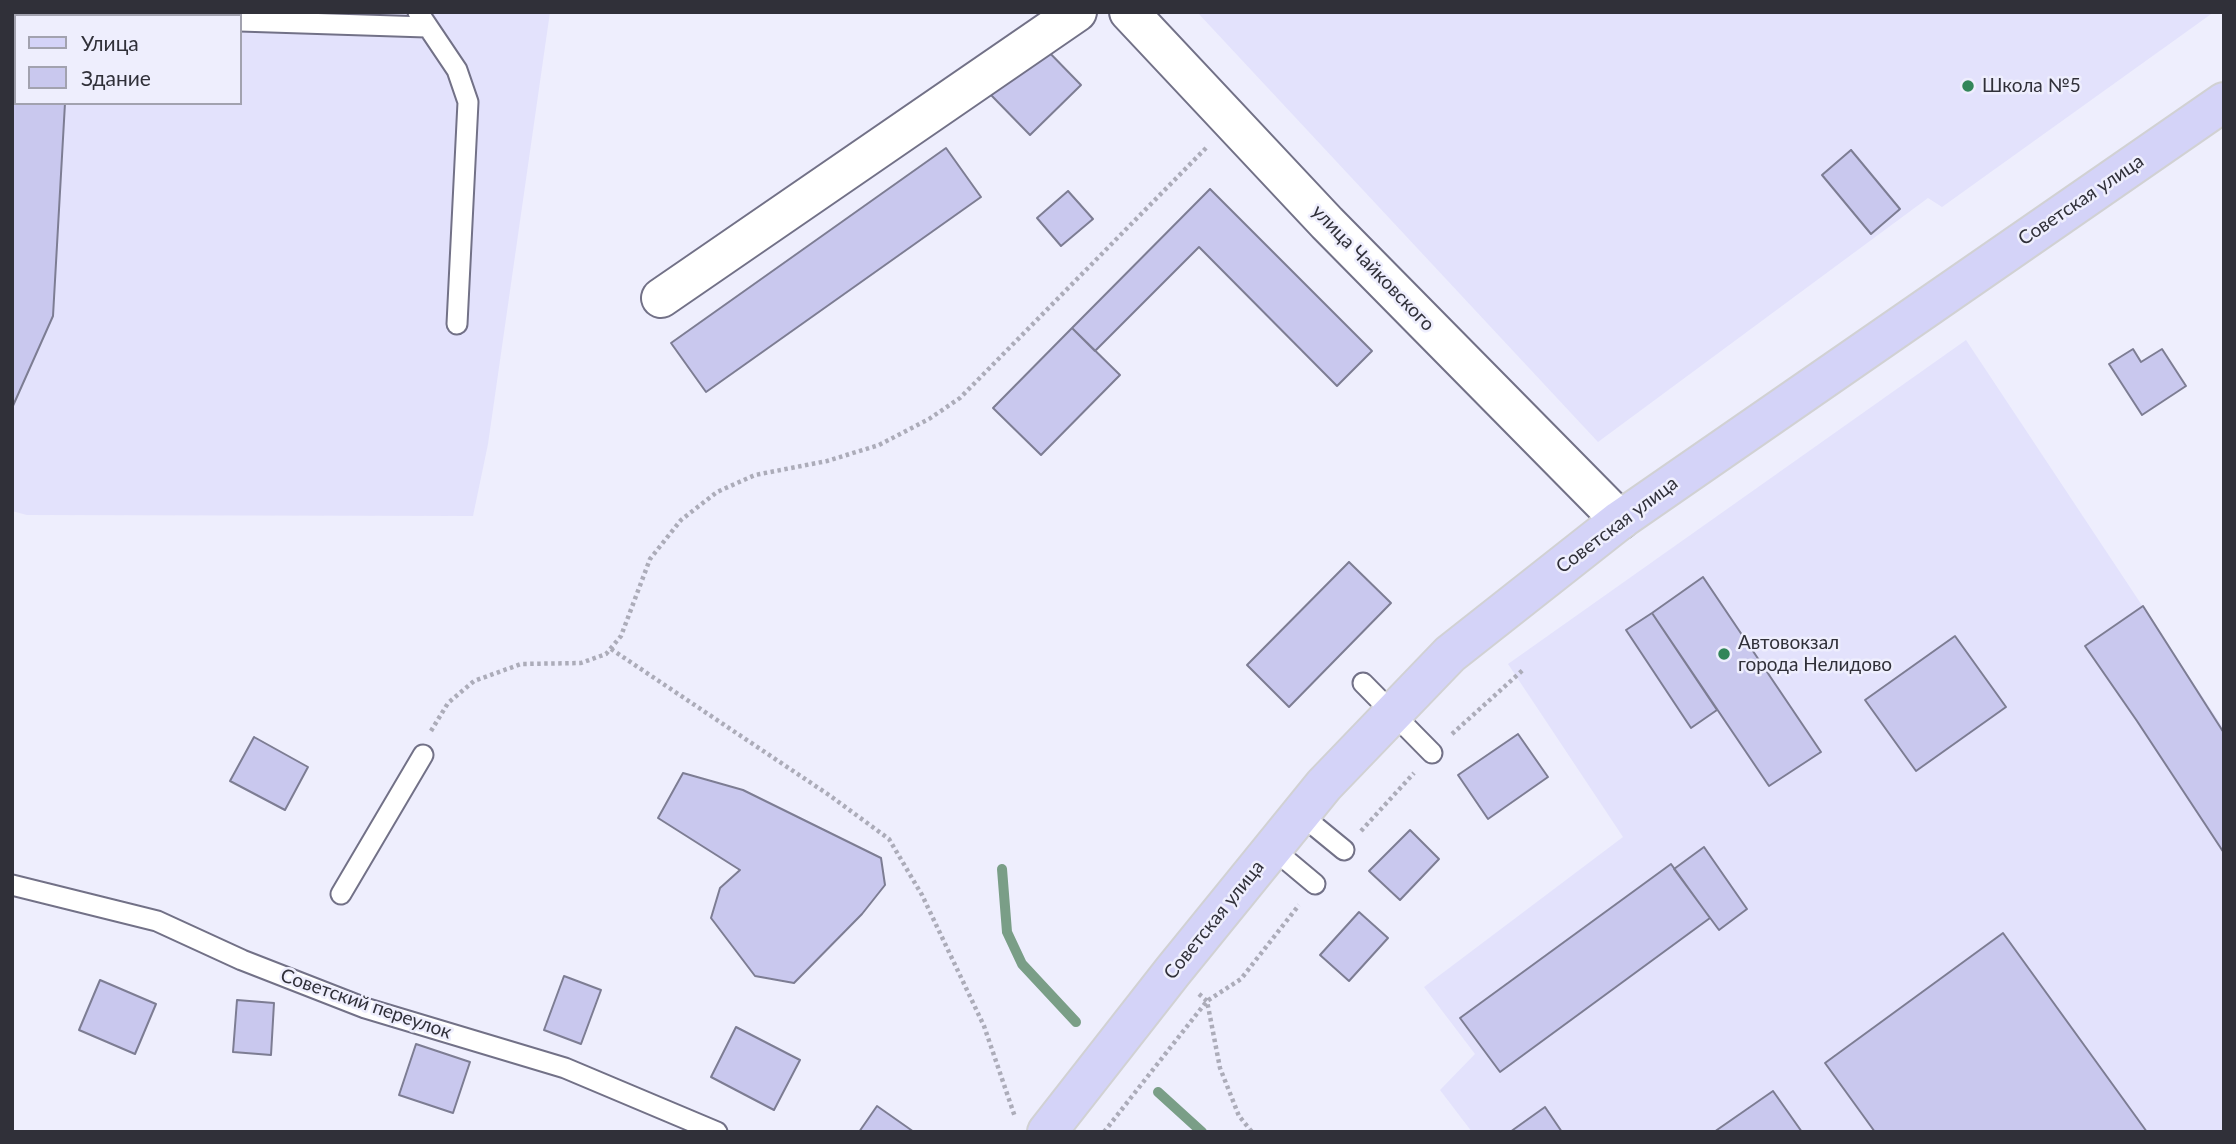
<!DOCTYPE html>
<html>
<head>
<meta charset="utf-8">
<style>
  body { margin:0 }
  #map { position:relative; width:2236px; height:1144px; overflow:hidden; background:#eeeefd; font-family:Lato,sans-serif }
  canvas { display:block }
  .frame { position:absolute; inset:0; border:14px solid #303039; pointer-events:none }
  .legend { position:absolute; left:14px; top:14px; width:228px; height:91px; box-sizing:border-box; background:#eeeefd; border:2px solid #a2a2af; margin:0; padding:9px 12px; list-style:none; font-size:21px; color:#303039 }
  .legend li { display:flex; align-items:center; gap:14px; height:35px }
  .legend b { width:35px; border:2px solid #a2a2af }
</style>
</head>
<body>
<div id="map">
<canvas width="2236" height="1144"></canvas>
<div class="frame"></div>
<ul class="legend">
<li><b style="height:9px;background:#d4d3f8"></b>Улица</li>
<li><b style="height:19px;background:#c9c8ee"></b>Здание</li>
</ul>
</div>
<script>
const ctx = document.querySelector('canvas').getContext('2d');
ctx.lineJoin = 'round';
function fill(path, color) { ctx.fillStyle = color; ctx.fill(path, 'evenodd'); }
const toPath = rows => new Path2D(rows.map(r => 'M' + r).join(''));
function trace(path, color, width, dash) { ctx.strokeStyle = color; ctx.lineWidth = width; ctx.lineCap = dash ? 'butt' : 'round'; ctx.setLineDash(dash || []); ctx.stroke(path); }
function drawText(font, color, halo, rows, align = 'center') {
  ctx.font = font + ' Lato,sans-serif'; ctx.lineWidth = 5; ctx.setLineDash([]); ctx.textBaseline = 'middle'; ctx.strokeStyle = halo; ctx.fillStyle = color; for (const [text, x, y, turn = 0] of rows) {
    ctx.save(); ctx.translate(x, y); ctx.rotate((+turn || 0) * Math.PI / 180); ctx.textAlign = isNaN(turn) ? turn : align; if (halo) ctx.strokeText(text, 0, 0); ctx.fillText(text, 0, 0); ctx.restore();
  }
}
fill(toPath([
  [12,12,550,12,488,444,473,516,27,515,12,511],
  [16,16,240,16,240,103,16,103],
  [1197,12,2214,12,1942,207,1928,198,1598,442],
  [1966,340,2224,729,2224,1132,1472,1132,1440,1090,1475,1054,1424,987,1623,837,1508,664]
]), '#e3e2fc');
trace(toPath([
  [1002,869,1007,932,1022,964,1076,1022],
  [1158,1092,1202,1132]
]), '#7a9e87', 10);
const building = toPath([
  [12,12,71,12,71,16,16,16,16,103,65,103,53,316,12,408,12,12],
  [1041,44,1081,85,1030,135,990,94,1041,44],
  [946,148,981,197,706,392,671,343,946,148],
  [1851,150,1900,209,1871,234,1822,175,1851,150],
  [1210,189,1372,351,1337,386,1199,247,1095,351,1072,328,1210,189],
  [1068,191,1093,219,1061,246,1037,218,1068,191],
  [1072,328,1120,375,1041,455,993,408,1072,328],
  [2133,349,2141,362,2162,349,2186,386,2142,415,2109,364,2133,349],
  [1349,562,1391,603,1289,707,1247,665,1349,562],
  [1703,577,1821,752,1769,786,1652,613,1703,577],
  [2143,606,2224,733,2224,853,2137,721,2085,646,2143,606],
  [1652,613,1717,710,1691,728,1626,630,1652,613],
  [1955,636,2006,707,1916,771,1865,700,1955,636],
  [1518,734,1548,777,1488,819,1458,775,1518,734],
  [254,737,308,767,285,810,230,781,254,737],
  [683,773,743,790,881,858,885,885,862,914,794,983,755,976,711,918,720,888,740,870,658,818,683,773],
  [1410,830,1439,859,1400,900,1369,871,1410,830],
  [1704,847,1747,909,1719,930,1674,869,1704,847],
  [1671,864,1710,918,1500,1072,1460,1018,1671,864],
  [1359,912,1388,938,1349,981,1320,955,1359,912],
  [2003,933,2147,1132,1875,1132,1825,1063,2003,933],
  [564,976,601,990,581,1044,544,1030,564,976],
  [100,980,156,1004,135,1054,79,1030,100,980],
  [237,1000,274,1003,271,1055,233,1052,237,1000],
  [736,1027,800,1060,774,1110,711,1077,736,1027],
  [416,1044,470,1062,453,1113,399,1095,416,1044],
  [1773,1091,1802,1132,1714,1132,1773,1091],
  [877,1106,914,1132,859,1132,877,1106],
  [1545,1107,1562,1132,1510,1132,1545,1107]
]);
fill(building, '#c9c8ee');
trace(building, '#7d7d93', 2);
const service = toPath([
  [180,12,189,16],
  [418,12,457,70,468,102,457,324],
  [240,21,426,27],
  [1363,683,1432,753],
  [1300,814,1344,850],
  [1272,848,1315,884],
  [12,885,157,921,242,960,365,1008,565,1068,717,1132],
  [341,894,423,755]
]);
const minor = toPath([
  [661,298,1077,12]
]);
const tertiary = toPath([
  [1129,12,1327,223,1620,520]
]);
const primary = toPath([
  [1047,1132,1173,971,1324,785,1450,654,1620,520,2224,102]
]);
trace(service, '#727187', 23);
trace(minor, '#727187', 42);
trace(tertiary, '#727187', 42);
trace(primary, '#d1d1d3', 42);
trace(toPath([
  [611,649,829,795,889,839,922,895,984,1026,1015,1117],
  [431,731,448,703,474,681,521,664,581,663,606,654,621,636,650,559,681,520,717,492,755,475,827,461,879,445,929,419,960,398,1207,147],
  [1452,734,1524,669],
  [1361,831,1414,773],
  [1199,994,1207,1001,1220,1068,1239,1116,1252,1132],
  [1104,1132,1207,1001,1241,979,1299,905]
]), '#acacb9', 4.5, [3.5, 3.5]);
trace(service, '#fff', 19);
trace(minor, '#fff', 38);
trace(tertiary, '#fff', 38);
trace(primary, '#d4d3f8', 38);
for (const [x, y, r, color] of [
  [1968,86,7,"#328659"],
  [1724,654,7,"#328659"]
]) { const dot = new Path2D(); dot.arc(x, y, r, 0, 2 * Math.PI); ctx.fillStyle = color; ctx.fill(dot); trace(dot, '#eeeefd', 2.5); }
drawText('19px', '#303039', '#eeeefd', [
  ["Школа №5",1982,86],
  ["Автовокзал",1738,643],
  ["города Нелидово",1738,665]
], 'left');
drawText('19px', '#303039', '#eeeefd', [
  ["Советская улица",2081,200,-34],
  ["улица Чайковского",1373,268,46],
  ["Советская улица",1617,525,-37],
  ["Советская улица",1214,920,-51],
  ["Советский переулок",366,1004,19]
]);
</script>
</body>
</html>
